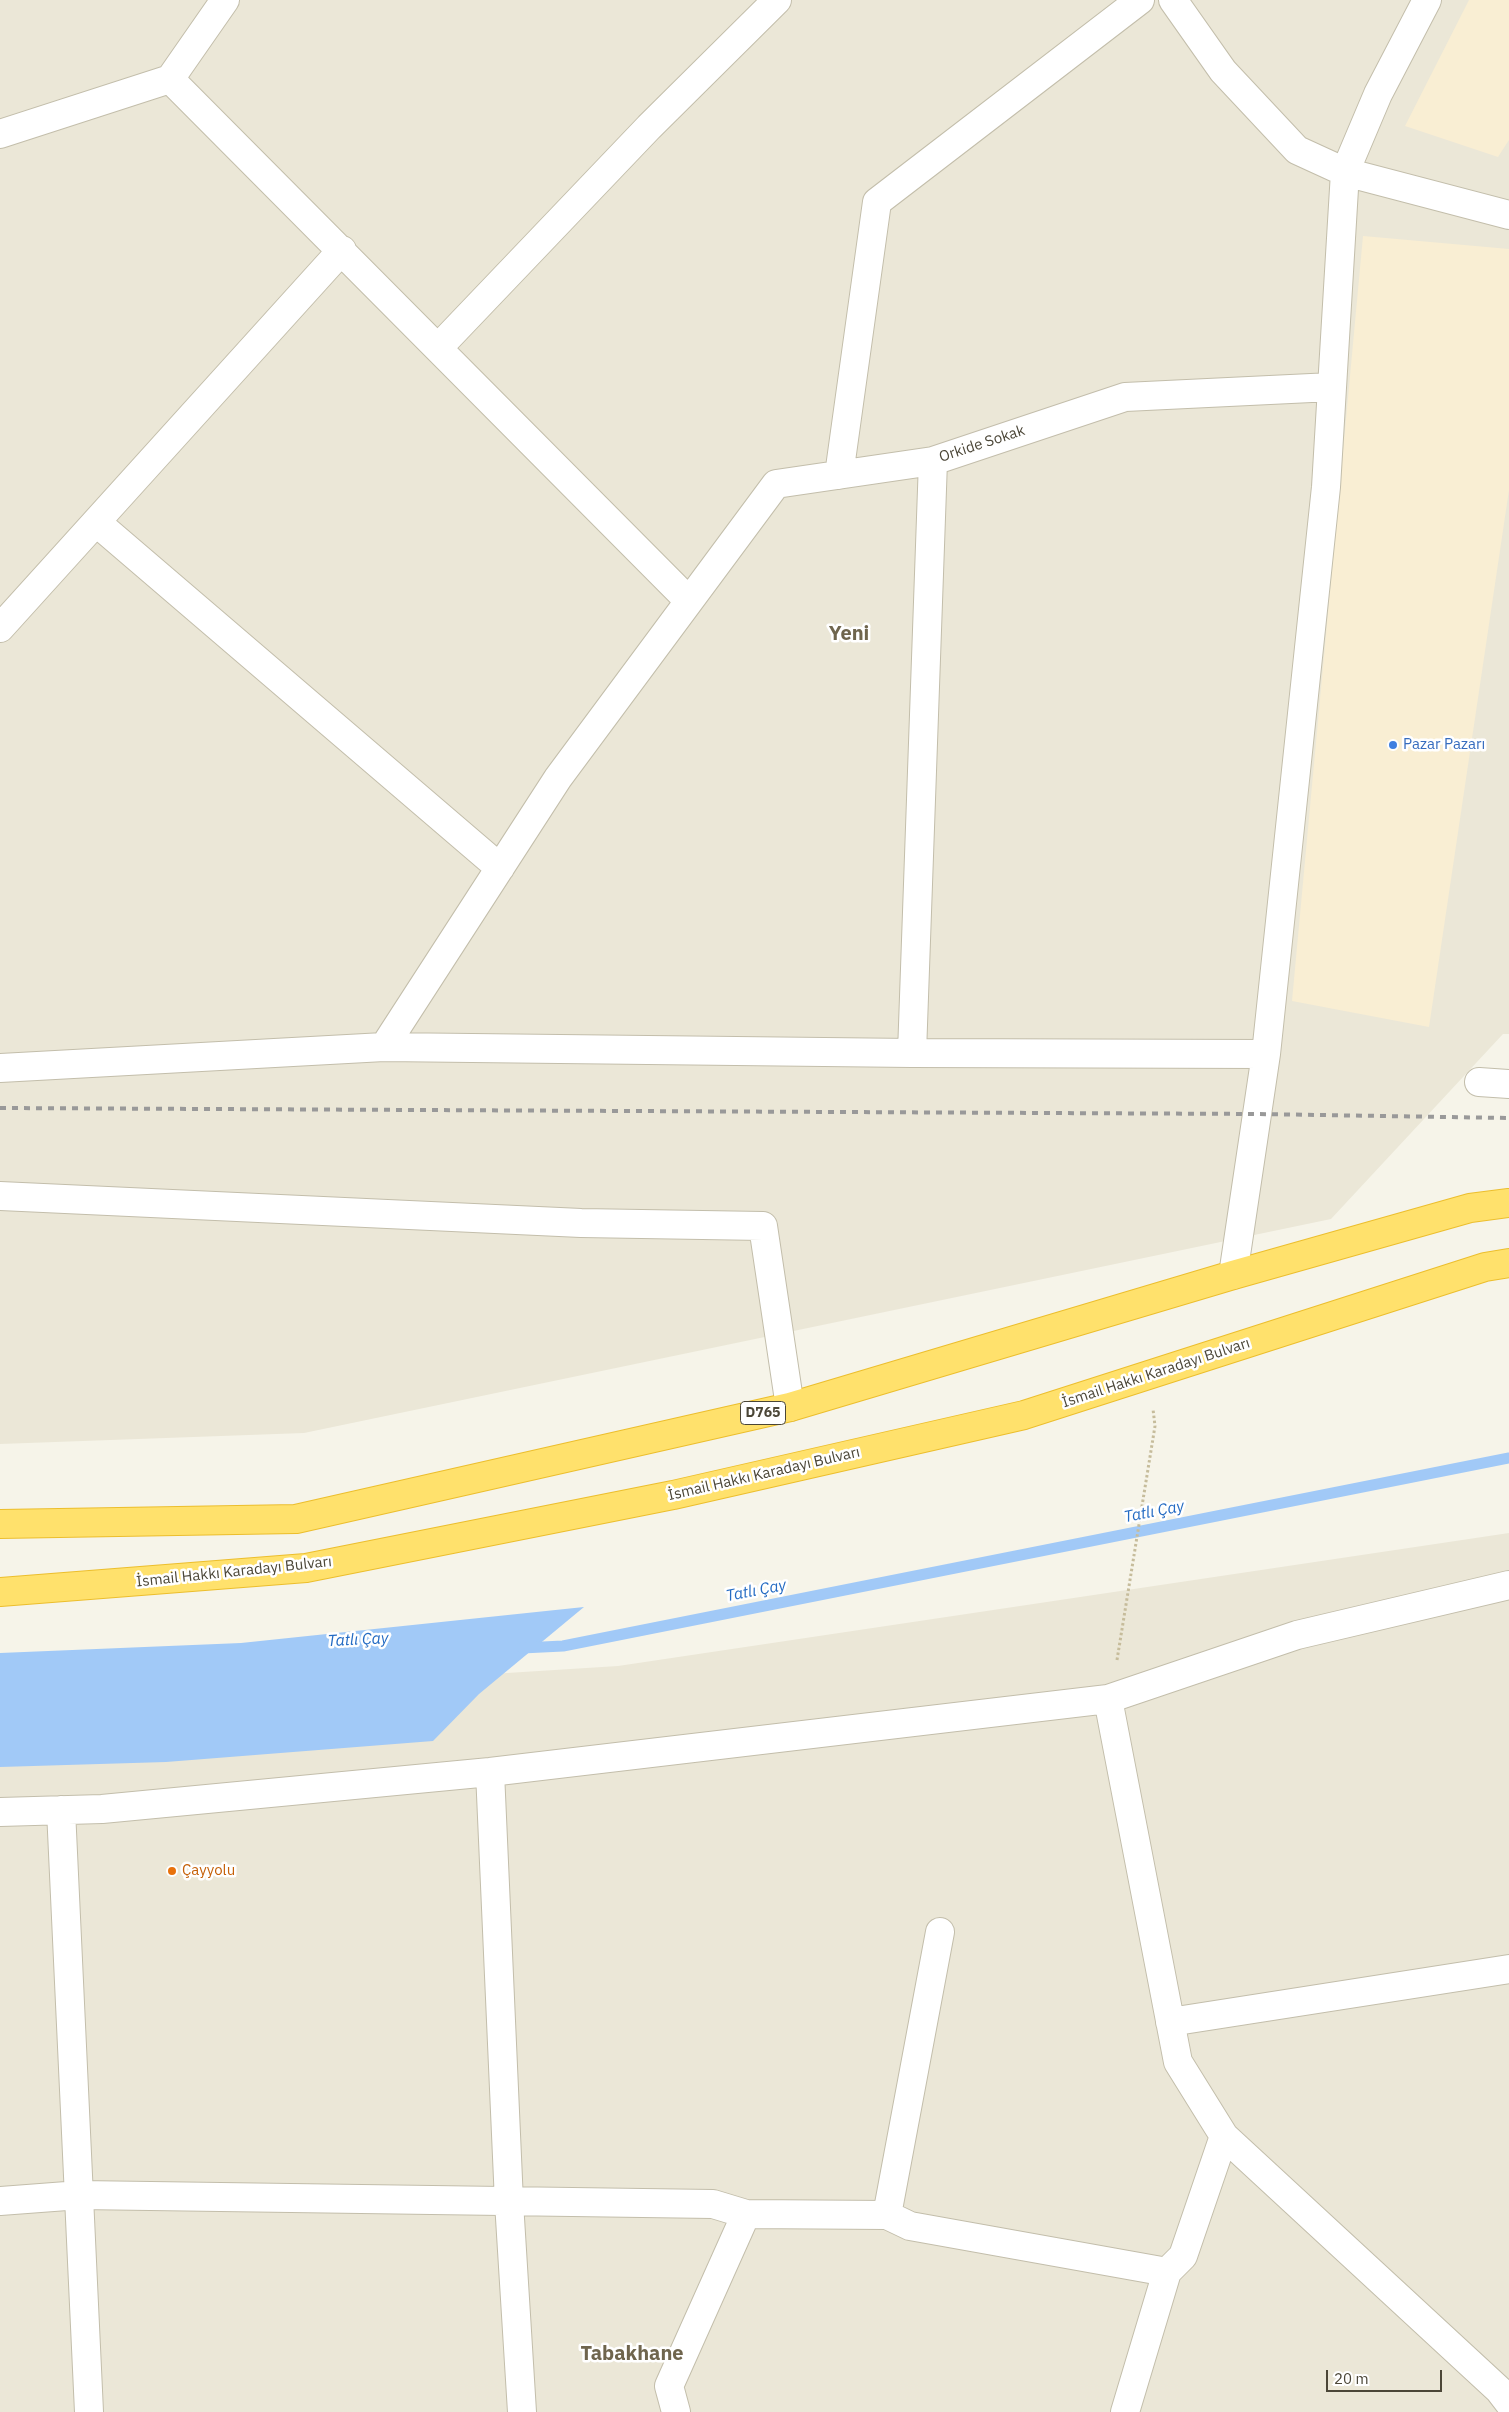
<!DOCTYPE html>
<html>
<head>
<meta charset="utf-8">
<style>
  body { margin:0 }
  #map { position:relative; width:1509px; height:2412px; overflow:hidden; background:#f6f4e9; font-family:"IBM Plex Sans",sans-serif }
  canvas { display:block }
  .scale { position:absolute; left:1326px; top:2370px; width:116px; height:22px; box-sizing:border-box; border:2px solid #4b4637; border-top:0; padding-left:6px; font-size:15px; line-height:18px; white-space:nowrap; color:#4b4637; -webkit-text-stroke:4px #fff; paint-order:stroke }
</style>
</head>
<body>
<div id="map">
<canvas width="1509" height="2412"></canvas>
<div class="scale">20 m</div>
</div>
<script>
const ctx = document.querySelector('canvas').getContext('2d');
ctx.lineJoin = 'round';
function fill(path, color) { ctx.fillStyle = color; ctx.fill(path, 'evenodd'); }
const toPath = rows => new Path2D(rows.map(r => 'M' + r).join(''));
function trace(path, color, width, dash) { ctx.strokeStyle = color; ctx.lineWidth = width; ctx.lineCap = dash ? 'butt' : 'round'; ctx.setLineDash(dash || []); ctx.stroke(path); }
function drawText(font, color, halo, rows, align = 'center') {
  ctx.font = font + ' "IBM Plex Sans",sans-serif'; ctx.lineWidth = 5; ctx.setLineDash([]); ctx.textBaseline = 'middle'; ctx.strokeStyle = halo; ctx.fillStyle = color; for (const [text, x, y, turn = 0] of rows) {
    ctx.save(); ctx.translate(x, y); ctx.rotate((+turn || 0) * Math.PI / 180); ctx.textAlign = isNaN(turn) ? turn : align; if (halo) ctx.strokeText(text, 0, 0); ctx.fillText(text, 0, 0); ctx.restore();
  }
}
fill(toPath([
  [0,0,1509,0,1509,1034,1503,1034,1331,1219,304,1433,0,1444],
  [1509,1533,1509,2412,0,2412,0,1705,618,1666]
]), '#ebe7d7');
fill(toPath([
  [1469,0,1509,0,1509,140,1498,157,1405,126],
  [1363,236,1509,249,1509,490,1429,1027,1292,1001]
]), '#f9eed3');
fill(toPath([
  [584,1607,479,1694,433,1741,166,1762,0,1767,0,1653,241,1643]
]), '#a1c9f7');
trace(toPath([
  [522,1648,563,1646,1509,1458]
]), '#a1c9f7', 11);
const minor = toPath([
  [1173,0,1223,71,1297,150,1345,172,1509,215],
  [170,79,689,601],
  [0,134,170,79,225,0],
  [438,348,649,127,777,0],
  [839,475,877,202,1140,0],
  [96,522,500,868],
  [0,628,342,250],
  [384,1047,558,778,776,484,933,461,1125,397,1332,387],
  [912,1053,933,461],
  [0,1068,384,1047,912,1053,1266,1054],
  [1479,1082,1509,1084],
  [0,1196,581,1223,763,1226,790,1407],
  [1233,1275,1266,1054,1326,487,1345,172,1378,94,1427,0],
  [1108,1699,1178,2062,1224,2136,1499,2390,1509,2403],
  [490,1772,509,2202,522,2412],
  [61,1810,89,2412],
  [0,1812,102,1809,490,1772,1108,1699,1297,1635,1509,1585],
  [1170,2022,1509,1969],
  [0,2201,80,2195,713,2204,746,2214,887,2215,910,2226,1167,2272],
  [887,2215,940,1932],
  [676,2412,669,2386,746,2214],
  [1125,2412,1167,2272,1183,2256,1224,2136]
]);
const highway = toPath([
  [0,1524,296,1519,790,1407,1233,1275,1470,1208,1509,1203],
  [0,1592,306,1568,673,1495,1024,1415,1485,1267,1509,1263]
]);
trace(minor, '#c3beab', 30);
trace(highway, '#ecbe2d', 30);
trace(toPath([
  [1117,1660,1155,1426,1153,1409]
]), '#c6bc9b', 3, [2.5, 2.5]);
trace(minor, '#fff', 28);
trace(highway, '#ffe16c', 28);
trace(toPath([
  [0,1108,1257,1114,1509,1118]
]), '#999', 4, [6, 6]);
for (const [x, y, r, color] of [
  [1393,745,5,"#3f7fe0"],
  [172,1871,5,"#e8710a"]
]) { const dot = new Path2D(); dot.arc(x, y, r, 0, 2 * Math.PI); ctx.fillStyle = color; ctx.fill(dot); trace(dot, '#fff', 2); }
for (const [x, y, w] of [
  [763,1413,45]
]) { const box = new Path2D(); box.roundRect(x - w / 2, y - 11.5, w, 23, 4); ctx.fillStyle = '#fff'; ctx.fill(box); trace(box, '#4b4637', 1); }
drawText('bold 14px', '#4b4637', null, [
  ["D765",763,1413]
]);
drawText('15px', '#4b4637', '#fff', [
  ["Orkide Sokak",982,444,-18],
  ["İsmail Hakkı Karadayı Bulvarı",1156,1373,-18],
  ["İsmail Hakkı Karadayı Bulvarı",764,1474,-13],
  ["İsmail Hakkı Karadayı Bulvarı",234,1572,-6]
]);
drawText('15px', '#366cbe', '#fff', [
  ["Pazar Pazarı",1403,745]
], 'left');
drawText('15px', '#c56008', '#fff', [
  ["Çayyolu",182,1871]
], 'left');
drawText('italic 16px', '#246bc3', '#fff', [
  ["Tatlı Çay",1154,1512,-11],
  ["Tatlı Çay",756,1591,-11],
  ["Tatlı Çay",358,1640,-3]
]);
drawText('bold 20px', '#6f654d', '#fff', [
  ["Yeni",849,634],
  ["Tabakhane",632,2354]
]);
</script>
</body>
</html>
